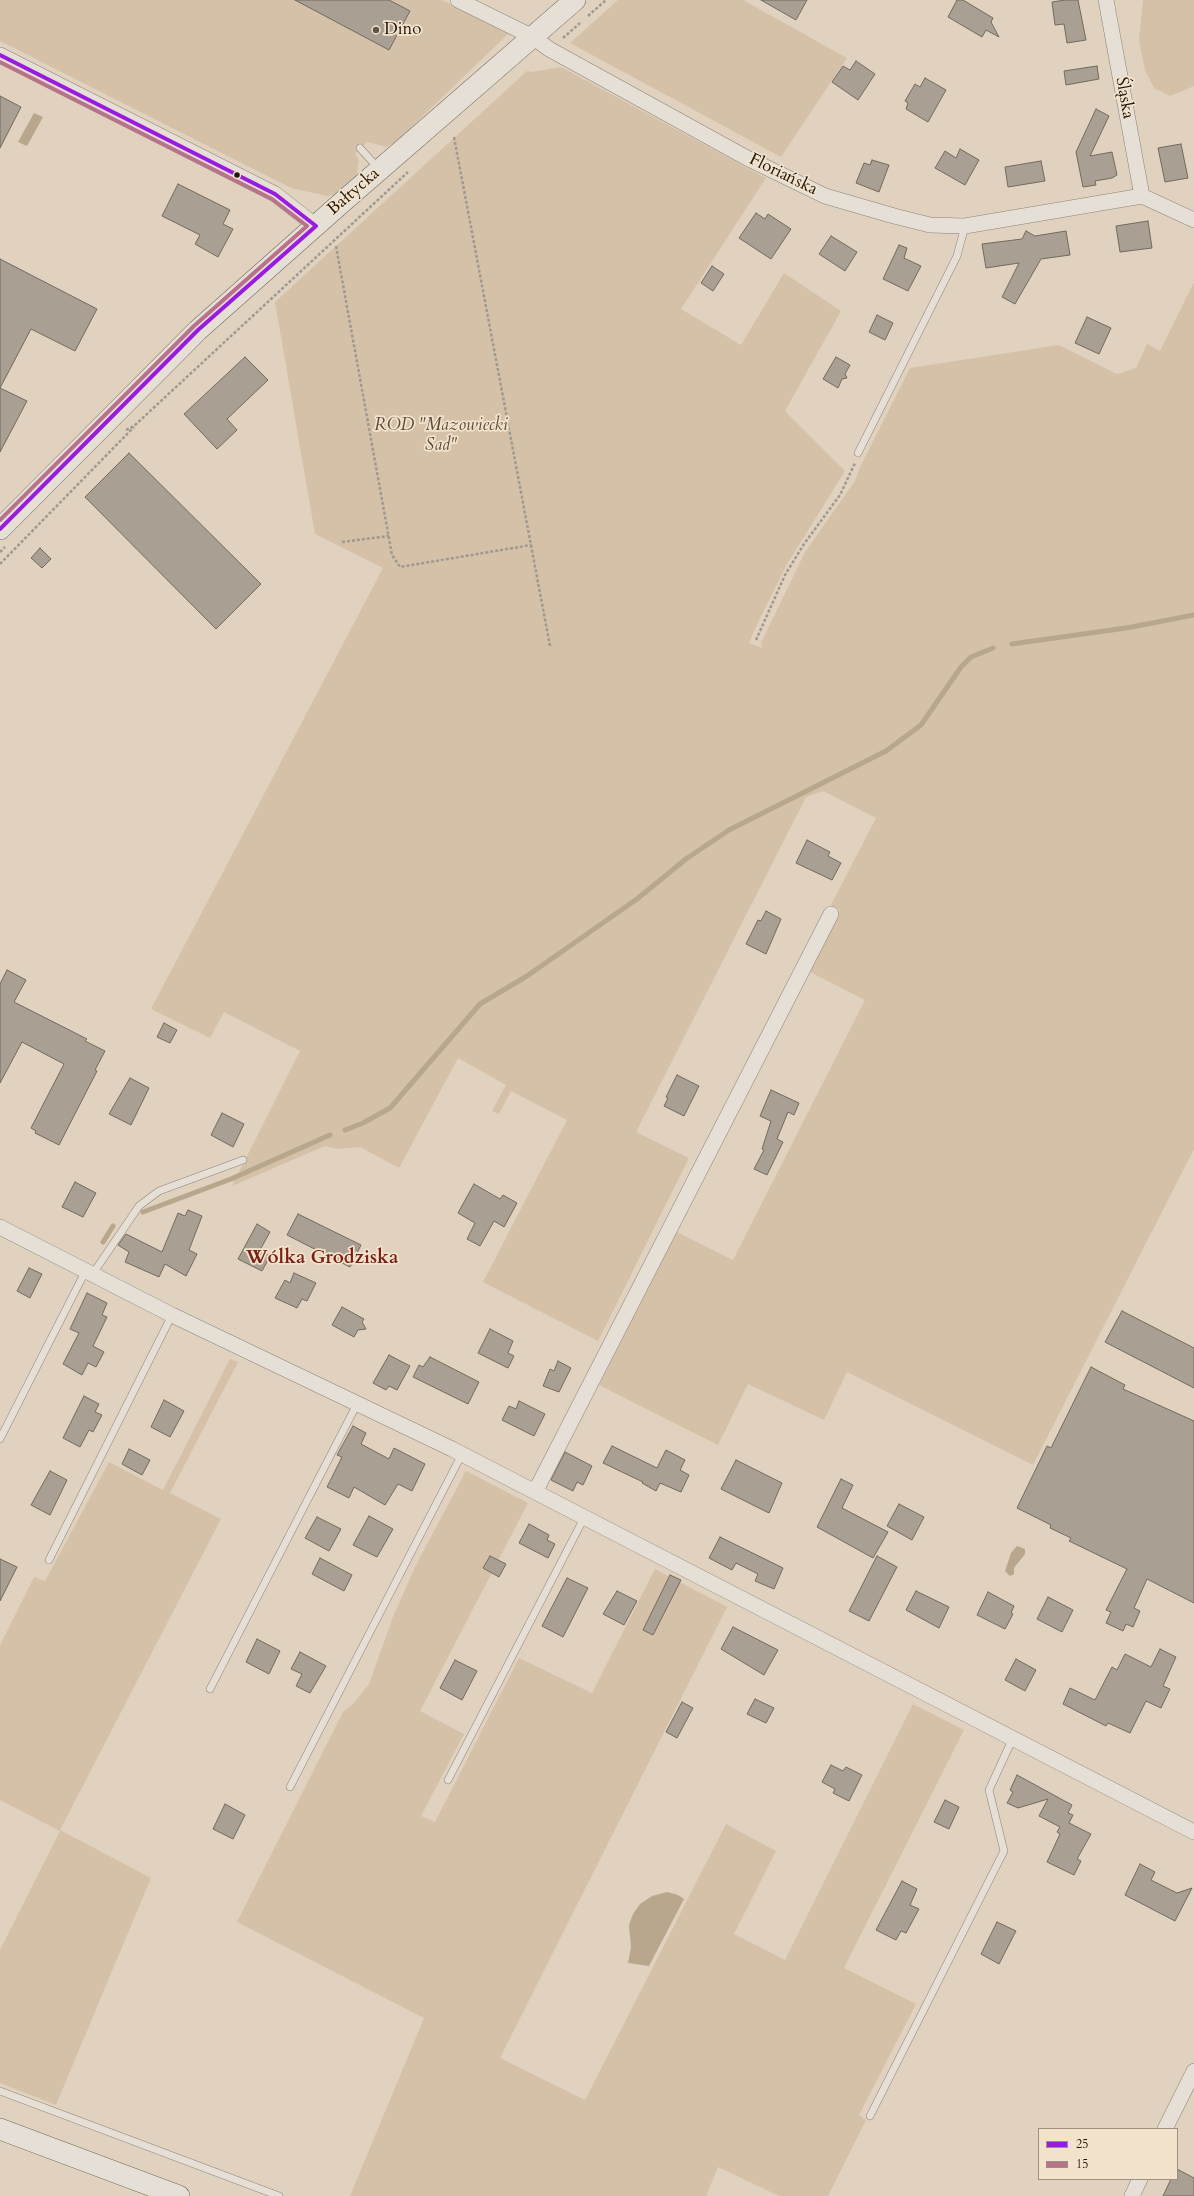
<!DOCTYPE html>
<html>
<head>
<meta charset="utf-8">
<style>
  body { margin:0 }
  #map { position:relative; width:1194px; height:2196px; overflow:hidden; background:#e0d2bf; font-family:Cardo,serif }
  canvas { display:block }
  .legend { position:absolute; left:1038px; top:2128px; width:140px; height:52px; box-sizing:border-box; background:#f3e3cd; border:1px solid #9e907e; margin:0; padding:5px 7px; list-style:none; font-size:12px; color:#1f1408 }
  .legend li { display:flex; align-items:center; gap:8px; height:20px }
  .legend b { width:20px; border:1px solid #9e907e }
</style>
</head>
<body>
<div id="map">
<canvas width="1194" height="2196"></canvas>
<ul class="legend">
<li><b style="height:5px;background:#991bdf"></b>25</li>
<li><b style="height:5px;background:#b87289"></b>15</li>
</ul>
</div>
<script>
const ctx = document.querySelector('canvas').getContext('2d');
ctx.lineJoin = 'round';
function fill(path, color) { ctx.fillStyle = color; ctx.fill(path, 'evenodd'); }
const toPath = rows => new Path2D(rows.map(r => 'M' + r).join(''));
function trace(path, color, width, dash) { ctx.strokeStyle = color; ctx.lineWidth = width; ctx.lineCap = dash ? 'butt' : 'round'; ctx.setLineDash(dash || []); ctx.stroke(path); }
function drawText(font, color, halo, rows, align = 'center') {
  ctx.font = font + ' Cardo,serif'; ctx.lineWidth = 3.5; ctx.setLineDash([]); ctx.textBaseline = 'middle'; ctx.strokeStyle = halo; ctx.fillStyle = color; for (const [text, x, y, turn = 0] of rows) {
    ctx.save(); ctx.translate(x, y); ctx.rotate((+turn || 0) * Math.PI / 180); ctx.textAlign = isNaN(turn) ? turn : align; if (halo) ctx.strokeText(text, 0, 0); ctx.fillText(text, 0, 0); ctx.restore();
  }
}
fill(toPath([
  [0,0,442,0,509,33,399,139,387,147,367,142,355,154,359,160,357,174,351,184,338,194,327,196,291,188,0,41],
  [618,0,743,0,847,58,781,157,570,43],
  [1143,0,1194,0,1194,86,1170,96,1154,88,1145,70,1139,41],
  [561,67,766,178,681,309,741,345,784,273,841,311,785,411,845,471,786,566,754,631,749,643,762,648,761,643,805,552,855,481,859,469,910,368,1059,345,1117,374,1136,368,1147,344,1160,351,1194,282,1194,1149,1033,1465,847,1372,824,1420,748,1384,718,1445,599,1385,677,1232,733,1260,865,1000,810,972,840,910,831,905,876,818,823,791,806,797,636,1132,689,1158,598,1341,483,1282,567,1120,511,1091,499,1114,492,1111,506,1085,458,1058,399,1168,360,1147,337,1149,325,1146,232,1186,300,1051,224,1012,210,1038,151,1009,383,568,315,534,275,302,527,71,532,72],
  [230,1359,238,1362,170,1493,221,1519,60,1830,151,1878,56,2105,0,2083,0,1950,60,1831,0,1800,0,1645,34,1577,45,1581,109,1462,163,1490],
  [466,1471,528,1503,420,1711,464,1734,421,1816,435,1822,519,1658,592,1693,655,1569,727,1607,500,2058,585,2100,726,1824,776,1851,734,1934,785,1960,913,1704,964,1730,844,1968,916,2004,859,2115,866,2120,828,2196,779,2196,718,2167,706,2196,350,2196,424,2018,237,1922,343,1712,354,1703,369,1684,393,1617,415,1567]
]), '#d4c1a8');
fill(toPath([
  [34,113,43,117,27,146,18,142],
  [1017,1546,1025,1549,1025,1554,1014,1568,1014,1574,1010,1576,1005,1571,1011,1553],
  [667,1892,678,1895,684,1899,649,1966,628,1963,631,1947,629,1925,633,1914,640,1904,652,1896]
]), '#b8a68d');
trace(toPath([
  [1012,644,1126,628,1194,615],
  [345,1130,363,1123,390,1108,480,1004,527,976,637,899,686,859,729,830,886,751,921,725,961,667,971,657,993,648],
  [143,1212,231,1179,330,1135],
  [103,1242,113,1226]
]), '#b8a68d', 5);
const building = toPath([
  [295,0,389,0,410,11,389,50,295,0],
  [761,0,807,0,796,20,761,0],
  [957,0,963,0,993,18,991,22,999,37,986,30,982,37,948,17,957,0],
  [1065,0,1078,0,1086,40,1067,43,1064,24,1055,25,1052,2,1065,0],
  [856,61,875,74,858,100,832,82,843,66,850,70,856,61],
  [1097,66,1099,79,1066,85,1064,71,1097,66],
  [925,78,946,90,928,122,906,109,908,103,905,101,915,84,920,87,925,78],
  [0,96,21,107,0,148,0,96],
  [1096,109,1109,116,1090,156,1112,152,1117,175,1112,178,1095,181,1096,185,1083,187,1076,152,1096,109],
  [1181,144,1188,178,1165,182,1158,148,1181,144],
  [960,149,979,160,965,185,935,168,945,151,956,158,960,149],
  [872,160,889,165,879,192,856,183,864,163,870,165,872,160],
  [1041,161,1045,181,1008,187,1005,167,1041,161],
  [178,184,230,210,223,224,233,229,218,257,195,244,200,235,162,216,178,184],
  [756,213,765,219,768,214,791,229,771,259,739,238,756,213],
  [1148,221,1152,248,1120,252,1116,226,1148,221],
  [1026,231,1035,236,1066,231,1070,255,1041,259,1015,304,1002,297,1019,263,986,268,982,244,1022,239,1026,231],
  [831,236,857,252,845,271,819,254,831,236],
  [899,245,907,248,904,258,921,266,908,291,883,279,899,245],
  [0,259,97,309,75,351,31,329,0,388,27,401,0,452,0,259],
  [712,266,724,274,713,291,701,283,712,266],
  [877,315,893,323,885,340,869,332,877,315],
  [1087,317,1111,328,1099,354,1075,343,1087,317],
  [245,357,268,380,227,419,237,430,217,449,184,414,245,357],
  [836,357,850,365,845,374,847,378,842,379,838,388,823,379,836,357],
  [129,453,261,584,216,629,85,497,129,453],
  [40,548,51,559,42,568,31,558,40,548],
  [807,840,830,852,828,856,841,863,832,880,796,863,807,840],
  [766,911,781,919,766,954,746,944,758,920,761,921,766,911],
  [7,970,26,980,14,1002,87,1039,85,1041,105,1051,95,1070,97,1071,59,1145,35,1133,36,1131,31,1128,64,1064,22,1042,0,1083,0,984,7,970],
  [164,1023,177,1030,170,1043,157,1037,164,1023],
  [677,1075,699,1086,684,1116,664,1106,668,1098,666,1097,677,1075],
  [130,1078,149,1088,131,1125,109,1114,130,1078],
  [771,1090,799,1103,794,1115,788,1112,777,1139,783,1142,767,1175,754,1169,764,1150,762,1149,771,1121,760,1116,771,1090],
  [222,1113,244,1124,233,1147,211,1135,222,1113],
  [75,1182,96,1193,83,1217,62,1207,75,1182],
  [474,1184,500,1199,503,1195,517,1203,504,1227,494,1221,480,1246,467,1239,475,1223,458,1213,474,1184],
  [188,1210,202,1216,189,1250,197,1254,186,1276,165,1264,159,1277,125,1262,129,1252,118,1245,126,1234,162,1252,178,1213,185,1216,188,1210],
  [298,1214,361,1245,350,1267,287,1235,298,1214],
  [257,1224,270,1232,260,1250,270,1256,262,1271,238,1259,257,1224],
  [29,1268,42,1274,30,1298,17,1291,29,1268],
  [294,1273,316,1283,307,1301,302,1299,297,1308,275,1298,285,1280,290,1283,294,1273],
  [87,1293,107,1303,102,1315,107,1317,93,1346,104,1352,96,1367,88,1363,82,1375,63,1364,79,1333,70,1329,87,1293],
  [342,1307,364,1319,362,1322,366,1329,358,1330,354,1337,332,1325,342,1307],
  [1122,1311,1194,1348,1194,1388,1105,1342,1122,1311],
  [490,1329,513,1341,508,1353,514,1356,508,1368,478,1353,490,1329],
  [389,1355,410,1366,397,1390,389,1386,386,1390,373,1383,389,1355],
  [430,1357,479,1382,468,1404,413,1377,419,1365,423,1367,430,1357],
  [558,1361,571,1368,559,1392,543,1386,550,1369,554,1371,558,1361],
  [1091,1367,1125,1385,1123,1389,1194,1421,1194,1603,1147,1579,1134,1608,1140,1611,1133,1627,1126,1624,1123,1631,1106,1623,1111,1612,1106,1610,1127,1569,1069,1541,1071,1538,1050,1528,1051,1525,1017,1508,1047,1446,1051,1448,1091,1367],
  [84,1396,99,1404,95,1412,102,1415,93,1432,89,1430,80,1447,63,1438,84,1396],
  [164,1400,184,1411,170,1437,151,1427,164,1400],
  [519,1401,545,1414,534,1436,502,1420,509,1406,516,1409,519,1401],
  [353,1426,366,1433,361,1444,389,1459,394,1448,425,1464,412,1491,398,1484,385,1505,354,1487,349,1498,327,1487,342,1457,337,1455,353,1426],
  [612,1446,657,1468,666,1450,685,1460,680,1470,689,1475,681,1492,660,1483,656,1491,642,1483,643,1482,603,1463,612,1446],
  [129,1449,150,1460,142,1475,122,1464,129,1449],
  [565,1452,592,1466,583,1485,577,1482,573,1491,551,1480,565,1452],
  [736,1460,782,1483,769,1513,721,1489,736,1460],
  [50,1471,67,1480,50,1515,31,1505,50,1471],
  [841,1479,853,1485,842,1508,888,1532,873,1558,817,1527,841,1479],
  [899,1504,924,1517,912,1540,887,1526,899,1504],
  [369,1516,393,1529,377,1557,353,1545,369,1516],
  [317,1517,341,1529,329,1551,305,1538,317,1517],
  [529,1524,549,1535,547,1540,555,1544,548,1558,519,1543,529,1524],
  [720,1537,783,1568,774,1589,755,1581,758,1574,736,1563,732,1570,709,1558,720,1537],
  [490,1556,506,1564,499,1577,483,1568,490,1556],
  [877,1556,897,1567,869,1621,849,1611,877,1556],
  [320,1558,352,1575,344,1591,312,1574,320,1558],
  [0,1559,17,1567,0,1601,0,1559],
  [670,1575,681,1580,653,1635,643,1630,670,1575],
  [567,1578,588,1588,563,1637,542,1626,567,1578],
  [617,1591,637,1601,624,1625,603,1614,617,1591],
  [916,1591,949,1607,939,1628,906,1610,916,1591],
  [988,1592,1014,1606,1011,1613,1013,1614,1005,1629,977,1615,988,1592],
  [1048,1597,1073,1610,1062,1632,1037,1619,1048,1597],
  [733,1627,778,1650,764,1675,721,1649,733,1627],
  [257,1639,280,1651,269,1674,246,1662,257,1639],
  [1160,1649,1176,1657,1163,1686,1170,1689,1161,1708,1146,1701,1130,1733,1108,1723,1106,1726,1063,1704,1070,1688,1095,1700,1112,1667,1117,1670,1125,1654,1151,1667,1160,1649],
  [300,1652,326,1666,310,1693,296,1686,302,1674,291,1669,300,1652],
  [1016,1659,1036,1670,1025,1691,1005,1680,1016,1659],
  [455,1660,477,1671,462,1700,440,1688,455,1660],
  [755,1699,774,1708,766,1723,747,1714,755,1699],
  [682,1702,693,1708,677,1738,666,1732,682,1702],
  [831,1765,843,1771,846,1767,862,1775,849,1801,833,1793,835,1789,822,1782,831,1765],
  [1017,1775,1072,1805,1068,1813,1073,1815,1069,1823,1091,1834,1077,1859,1081,1861,1074,1875,1047,1862,1060,1834,1057,1832,1060,1827,1039,1816,1048,1799,1018,1808,1007,1803,1013,1792,1010,1790,1017,1775],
  [945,1800,959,1807,949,1829,934,1822,945,1800],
  [225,1804,245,1815,233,1839,213,1829,225,1804],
  [1140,1864,1155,1872,1151,1880,1177,1893,1192,1888,1175,1921,1125,1895,1140,1864],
  [902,1881,917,1889,910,1905,919,1909,906,1933,901,1931,896,1940,876,1930,902,1881],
  [997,1922,1016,1931,999,1964,981,1954,997,1922],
  [1177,2169,1194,2178,1194,2196,1163,2196,1171,2179,1177,2179,1177,2169]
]);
fill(building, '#a99f92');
trace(building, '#726a5e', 1);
const lane = toPath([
  [360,148,378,168],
  [858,453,957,256,965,226],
  [92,1275,139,1206,159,1191,243,1160],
  [0,1439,85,1272],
  [49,1560,172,1315],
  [210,1689,357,1404],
  [448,1780,584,1518],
  [290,1787,462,1454],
  [0,2091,279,2196],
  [870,2116,1004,1851,989,1790,1013,1738]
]);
const street = toPath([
  [458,0,533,37,549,49,747,158,825,196,894,216,930,225,965,226,1142,196],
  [1106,0,1142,196],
  [0,55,275,194,316,226],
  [1142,196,1194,220],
  [0,1227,172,1315,452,1449,1194,1832],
  [535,1492,831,914],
  [1165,2129,1194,2071],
  [1132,2196,1140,2179]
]);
const secondary = toPath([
  [0,529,198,330,339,205,575,0],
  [0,2129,179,2196]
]);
trace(lane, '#8c8377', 8);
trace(street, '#8c8377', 16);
trace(secondary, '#726a5e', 22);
trace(toPath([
  [588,16,606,0],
  [563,38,580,23],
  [454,137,550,646],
  [336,246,392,555,400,567,531,545],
  [126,430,134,426,408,172],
  [342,542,389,536],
  [0,552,5,547],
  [0,564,134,427],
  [756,640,785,575,804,544,840,495,855,463]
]), '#9f9990', 2.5, [3, 2]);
trace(lane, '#e6dfd5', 7);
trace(street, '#e6dfd5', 15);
trace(secondary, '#e6dfd5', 21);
trace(toPath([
  [0,55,275,194,316,226],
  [0,529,198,330,316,226]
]), '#991bdf', 4);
trace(toPath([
  [0,62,272,199,307,226,194,326,0,520]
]), '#b87289', 4);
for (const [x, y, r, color] of [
  [376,30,4,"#635648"],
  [237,175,3.5,"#1f1408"]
]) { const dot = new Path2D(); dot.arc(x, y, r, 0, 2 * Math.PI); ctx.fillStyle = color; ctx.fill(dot); trace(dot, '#f3e3cd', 1.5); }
drawText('17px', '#1f1408', '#f3e3cd', [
  ["Dino",384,30]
], 'left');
drawText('17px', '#1f1408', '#f3e3cd', [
  ["Śląska",1124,98,80],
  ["Floriańska",783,175,26],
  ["Bałtycka",354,192,-41]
]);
drawText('italic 17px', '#5b4c39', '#f3e3cd', [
  ["ROD \"Mazowiecki",441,426],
  ["Sad\"",441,446]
]);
drawText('bold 19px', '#7a1f14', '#f3e3cd', [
  ["Wólka Grodziska",322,1259]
]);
</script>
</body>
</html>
